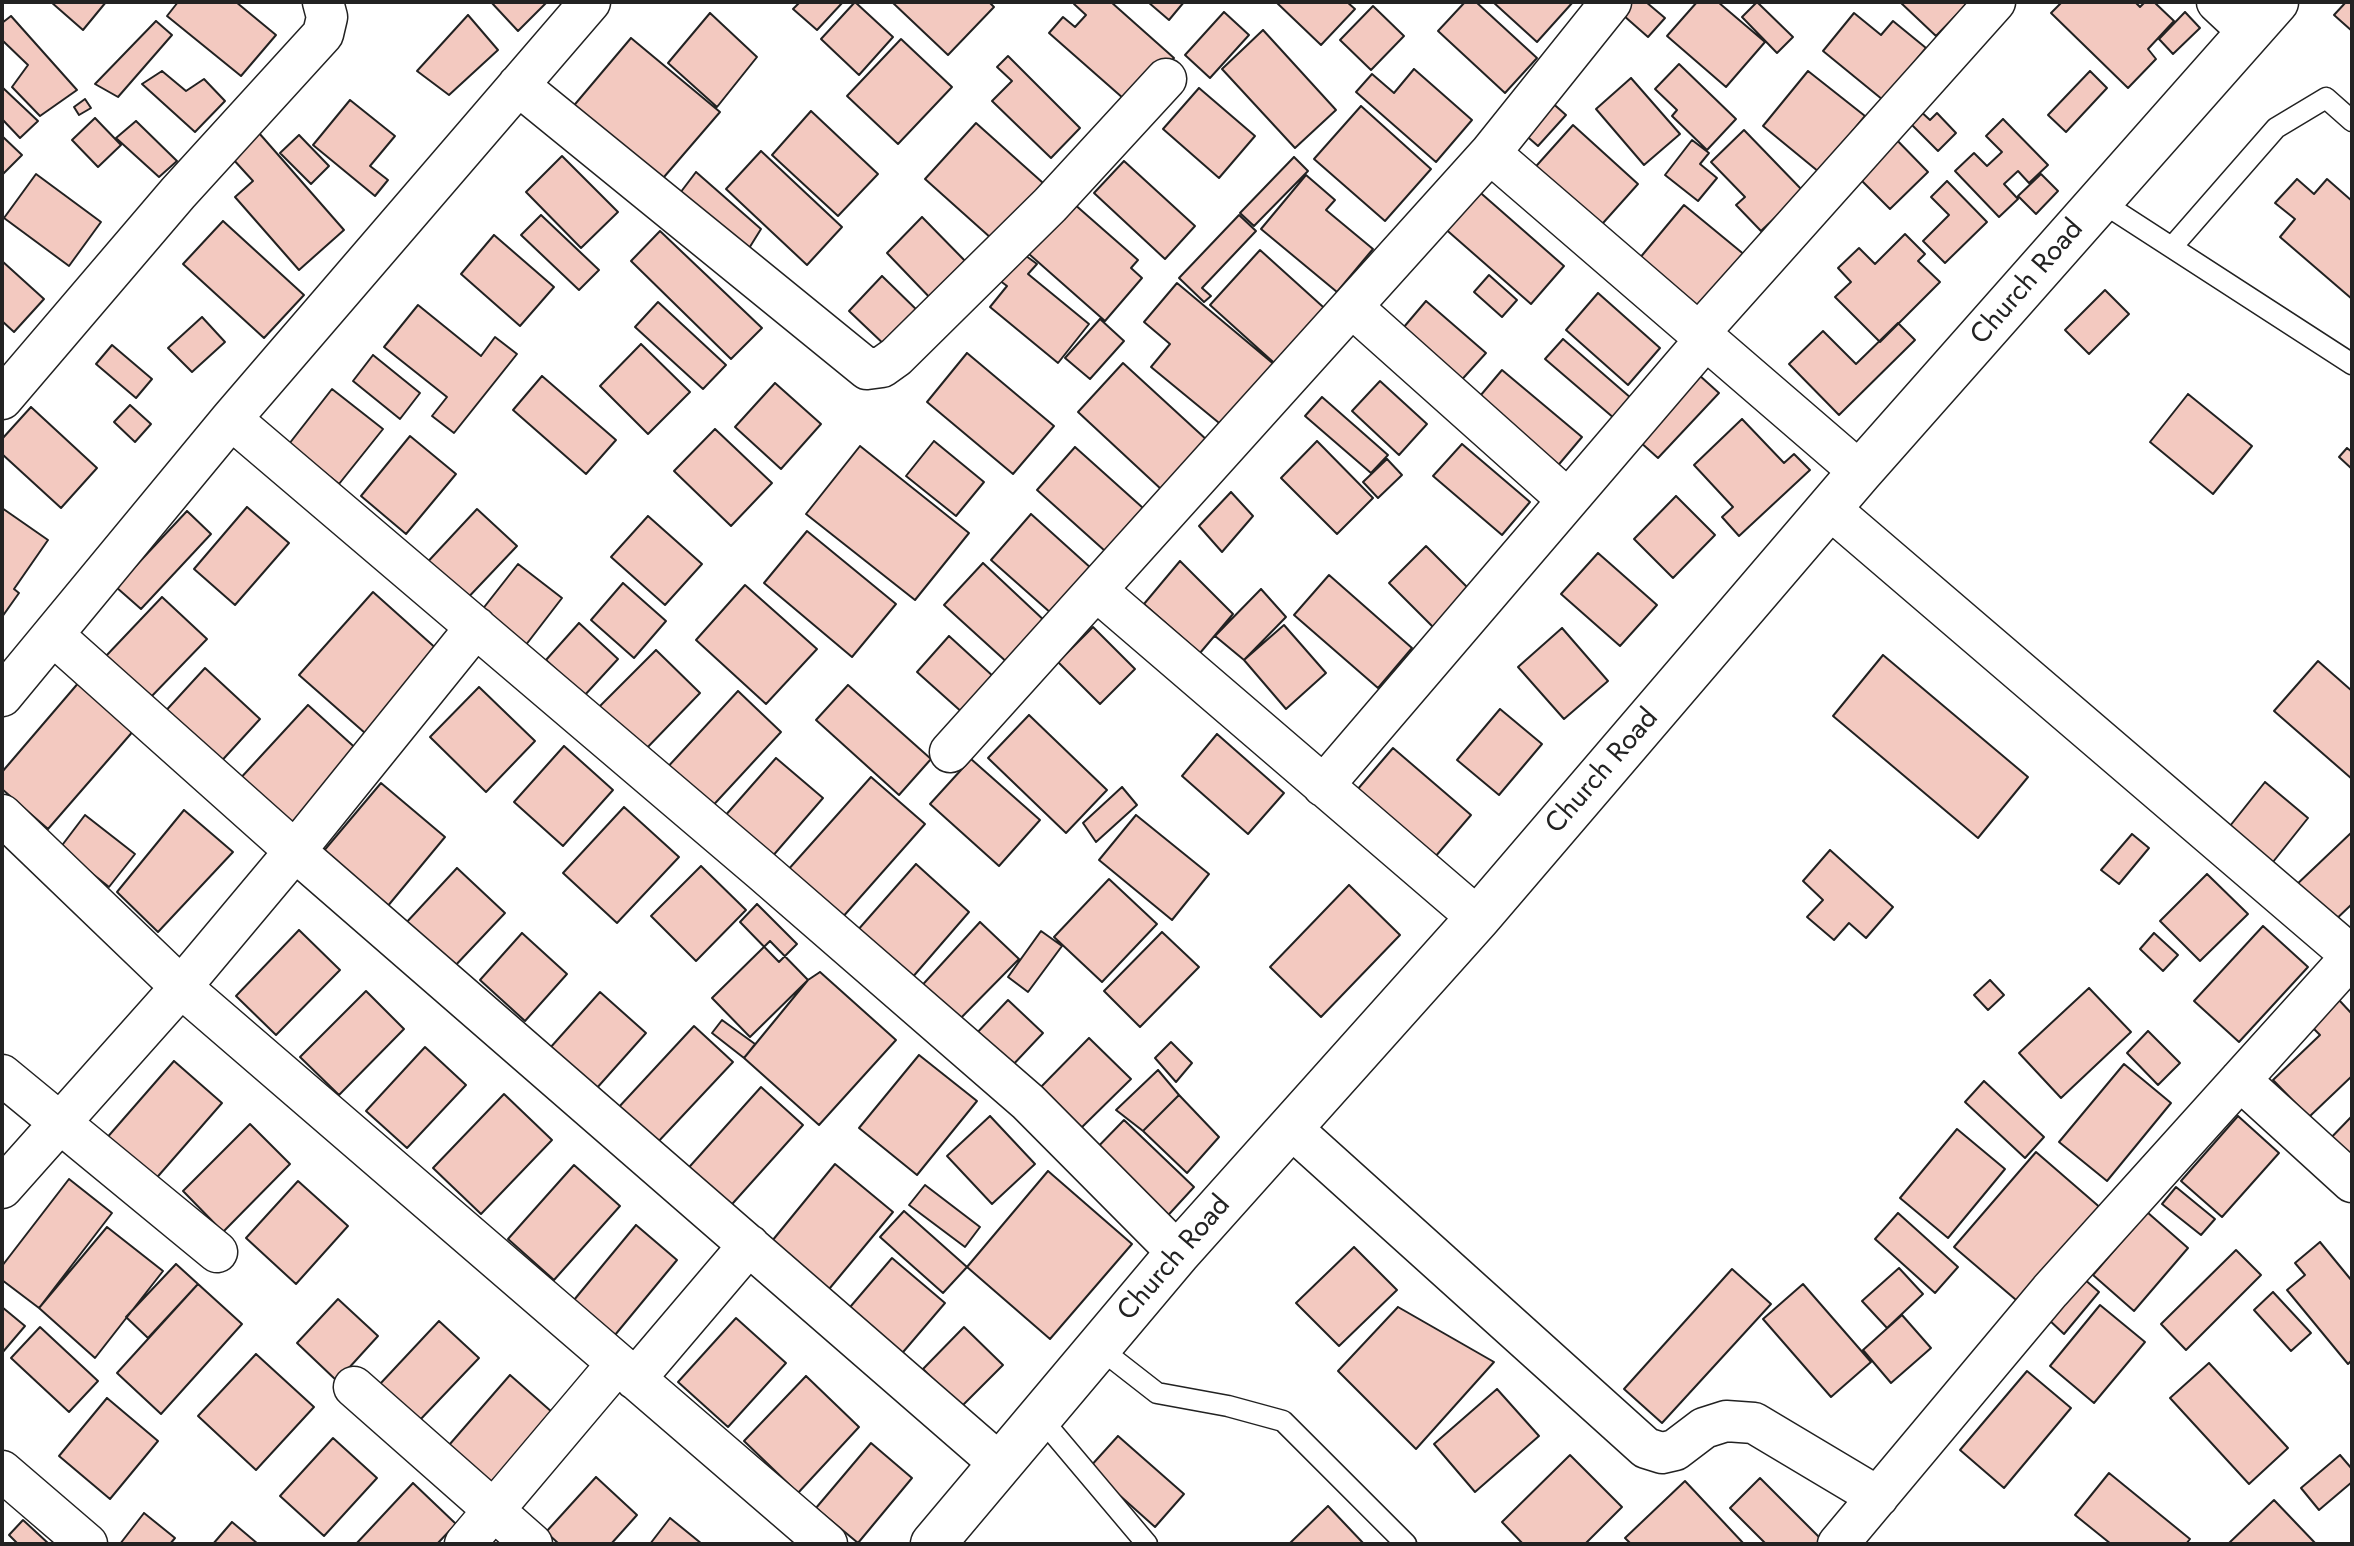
<!DOCTYPE html>
<html>
<head>
<meta charset="utf-8">
<style>
  body { margin:0 }
  #map { position:relative; width:2354px; height:1546px; overflow:hidden; background:#fff; font-family:Jost,sans-serif }
  canvas { display:block }
  .frame { position:absolute; inset:0; border:4px solid #222; pointer-events:none }
</style>
</head>
<body>
<div id="map">
<canvas width="2354" height="1546"></canvas>
<div class="frame"></div>
</div>
<script>
const ctx = document.querySelector('canvas').getContext('2d');
ctx.lineJoin = 'round';
function fill(path, color) { ctx.fillStyle = color; ctx.fill(path, 'evenodd'); }
const toPath = rows => new Path2D(rows.map(r => 'M' + r).join(''));
function trace(path, color, width, dash) { ctx.strokeStyle = color; ctx.lineWidth = width; ctx.lineCap = dash ? 'butt' : 'round'; ctx.setLineDash(dash || []); ctx.stroke(path); }
function drawText(font, color, halo, rows, align = 'center') {
  ctx.font = font + ' Jost,sans-serif'; ctx.lineWidth = 6; ctx.setLineDash([]); ctx.textBaseline = 'middle'; ctx.strokeStyle = halo; ctx.fillStyle = color; for (const [text, x, y, turn = 0] of rows) {
    ctx.save(); ctx.translate(x, y); ctx.rotate((+turn || 0) * Math.PI / 180); ctx.textAlign = isNaN(turn) ? turn : align; if (halo) ctx.strokeText(text, 0, 0); ctx.fillText(text, 0, 0); ctx.restore();
  }
}
const building = toPath([
  [51,2,106,2,83,30,51,2],
  [178,2,236,2,276,35,241,76,167,16,178,2],
  [491,2,547,2,518,31,491,2],
  [800,2,843,2,817,30,793,9,800,2],
  [855,2,893,37,859,75,821,39,855,2],
  [892,2,989,2,994,7,948,55,892,2],
  [1076,2,1111,2,1174,58,1132,106,1049,33,1063,17,1075,27,1086,15,1074,4,1076,2],
  [1148,2,1184,2,1169,20,1148,2],
  [1276,2,1347,2,1355,9,1321,45,1276,2],
  [1465,2,1476,2,1537,58,1505,93,1438,31,1465,2],
  [1493,2,1573,2,1537,42,1493,2],
  [1620,2,1646,2,1665,18,1648,37,1615,8,1620,2],
  [1697,2,1718,2,1765,42,1726,87,1667,36,1697,2],
  [1757,2,1793,37,1777,53,1742,17,1757,2],
  [1900,2,1969,2,1936,36,1900,2],
  [2062,2,2135,2,2140,7,2145,2,2154,2,2174,21,2148,49,2156,59,2128,88,2051,13,2062,2],
  [2346,2,2352,2,2352,31,2334,15,2346,2],
  [1373,6,1404,36,1371,70,1340,40,1373,6],
  [1224,12,1249,35,1210,78,1185,55,1224,12],
  [2185,12,2200,28,2173,54,2159,39,2185,12],
  [710,13,757,57,717,107,668,63,710,13],
  [1854,13,1881,35,1893,21,1926,48,1883,100,1823,51,1854,13],
  [468,15,498,50,449,95,417,71,468,15],
  [11,16,77,90,40,116,12,87,28,65,2,40,2,23,11,16],
  [156,21,172,35,118,97,95,84,156,21],
  [1263,30,1336,110,1295,148,1222,69,1263,30],
  [631,38,720,112,658,184,571,109,631,38],
  [901,39,952,87,898,144,847,96,901,39],
  [1008,56,1080,128,1051,158,992,101,1012,81,997,67,1008,56],
  [1679,64,1736,119,1707,150,1672,116,1677,110,1655,89,1679,64],
  [1414,69,1472,120,1436,162,1356,92,1372,74,1394,93,1414,69],
  [162,71,186,91,204,79,225,101,195,132,142,84,162,71],
  [1808,71,1865,116,1819,172,1763,126,1808,71],
  [2090,71,2107,88,2066,132,2048,115,2090,71],
  [1631,78,1680,134,1644,165,1596,109,1631,78],
  [2,87,38,121,20,138,2,119,2,87],
  [1199,88,1255,136,1219,178,1163,129,1199,88],
  [85,99,91,108,79,115,74,107,85,99],
  [350,100,395,136,370,166,388,180,375,196,313,145,350,100],
  [1549,100,1566,115,1538,146,1522,132,1549,100],
  [1361,106,1431,169,1385,221,1314,159,1361,106],
  [1917,108,1930,120,1937,113,1956,133,1938,151,1906,119,1917,108],
  [811,111,878,174,838,216,772,155,811,111],
  [95,118,121,145,98,167,72,140,95,118],
  [2003,119,2048,165,2029,183,2018,171,2004,184,2018,199,1999,217,1955,171,1974,153,1987,166,2002,152,1986,136,2003,119],
  [136,121,177,161,159,177,116,138,136,121],
  [976,123,1052,191,1001,247,925,179,976,123],
  [1573,125,1638,184,1595,232,1530,173,1573,125],
  [1744,130,1803,191,1761,231,1736,205,1745,197,1711,162,1744,130],
  [259,133,344,230,299,270,235,197,253,181,232,158,259,133],
  [1890,133,1928,172,1890,209,1852,171,1890,133],
  [299,135,329,166,311,184,280,153,299,135],
  [2,136,22,155,2,175,2,136],
  [1692,140,1709,153,1700,164,1717,178,1698,201,1665,175,1692,140],
  [761,151,842,227,807,265,726,189,761,151],
  [562,156,618,212,581,248,526,192,562,156],
  [1294,157,1308,171,1254,226,1240,213,1294,157],
  [1124,161,1195,226,1165,259,1094,193,1124,161],
  [696,172,761,229,743,258,677,197,696,172],
  [36,174,101,222,69,266,4,218,36,174],
  [2041,174,2058,191,2036,214,2018,196,2041,174],
  [1306,175,1335,200,1326,210,1373,249,1337,292,1261,229,1306,175],
  [2297,179,2314,194,2327,179,2352,201,2352,299,2280,237,2295,219,2275,203,2297,179],
  [1947,181,1987,222,1945,263,1923,241,1949,215,1931,197,1947,181],
  [1475,188,1564,266,1531,304,1442,226,1475,188],
  [1073,203,1138,260,1131,268,1142,278,1105,321,1029,254,1073,203],
  [1684,205,1746,256,1701,310,1639,259,1684,205],
  [541,215,599,270,579,290,521,235,541,215],
  [1239,215,1256,231,1202,288,1211,296,1204,302,1179,278,1239,215],
  [922,217,971,267,934,302,887,253,922,217],
  [223,221,304,295,264,338,183,264,223,221],
  [660,231,762,328,731,359,631,261,660,231],
  [1905,234,1925,254,1918,261,1940,282,1880,342,1835,297,1851,282,1838,268,1859,248,1875,264,1905,234],
  [494,235,554,287,520,326,461,274,494,235],
  [1018,250,1037,264,1028,274,1089,324,1058,363,990,307,1007,286,995,277,1018,250],
  [1260,250,1332,315,1282,370,1210,305,1260,250],
  [2,261,44,299,14,332,2,321,2,261],
  [1489,275,1517,300,1502,317,1474,292,1489,275],
  [882,276,922,315,889,349,849,311,882,276],
  [1177,283,1276,366,1224,427,1151,367,1170,344,1144,322,1177,283],
  [2105,290,2129,314,2089,354,2065,330,2105,290],
  [1598,293,1660,348,1628,385,1566,330,1598,293],
  [1426,301,1486,353,1457,385,1398,334,1426,301],
  [658,302,726,365,703,389,635,327,658,302],
  [418,305,481,356,495,337,517,354,454,433,432,416,447,397,384,347,418,305],
  [202,317,225,342,192,372,168,348,202,317],
  [1100,319,1124,341,1090,379,1065,358,1100,319],
  [1898,323,1915,340,1839,415,1789,364,1823,331,1856,364,1898,323],
  [1563,339,1639,405,1622,425,1545,359,1563,339],
  [641,344,690,392,648,434,600,386,641,344],
  [112,345,152,379,136,398,96,364,112,345],
  [967,353,1054,426,1013,474,927,402,967,353],
  [373,355,420,393,400,419,353,381,373,355],
  [1123,363,1208,441,1162,490,1078,412,1123,363],
  [1502,370,1582,437,1555,469,1475,402,1502,370],
  [1699,375,1719,393,1658,458,1639,441,1699,375],
  [542,376,616,440,586,474,513,410,542,376],
  [1380,381,1427,424,1399,455,1352,411,1380,381],
  [775,383,821,424,781,469,735,427,775,383],
  [332,389,383,429,339,484,289,444,332,389],
  [2188,394,2252,446,2213,494,2150,442,2188,394],
  [1322,397,1388,455,1371,473,1305,416,1322,397],
  [130,405,151,424,135,442,114,422,130,405],
  [31,407,97,468,61,508,2,454,2,439,31,407],
  [1742,419,1784,463,1794,454,1810,470,1739,536,1722,517,1733,507,1694,465,1742,419],
  [715,429,772,483,731,526,674,471,715,429],
  [410,436,456,474,406,534,361,496,410,436],
  [934,441,984,482,956,516,906,476,934,441],
  [1317,441,1373,498,1337,534,1281,478,1317,441],
  [1462,444,1530,502,1502,535,1433,476,1462,444],
  [860,446,969,533,915,600,806,514,860,446],
  [1075,447,1143,508,1105,551,1037,490,1075,447],
  [2347,448,2352,452,2352,469,2339,457,2347,448],
  [1387,459,1402,475,1378,498,1363,482,1387,459],
  [1231,492,1253,516,1222,552,1199,526,1231,492],
  [1676,496,1715,535,1673,578,1634,539,1676,496],
  [247,507,289,543,235,605,194,569,247,507],
  [2,508,48,540,14,589,19,593,2,617,2,508],
  [477,509,517,546,461,605,422,568,477,509],
  [187,511,211,534,141,609,116,587,187,511],
  [1031,514,1092,569,1052,614,991,560,1031,514],
  [648,516,702,564,665,605,611,557,648,516],
  [807,531,896,604,852,657,764,583,807,531],
  [1426,546,1478,598,1441,635,1389,583,1426,546],
  [1598,553,1657,605,1620,646,1561,594,1598,553],
  [1180,561,1233,614,1200,653,1144,604,1180,561],
  [983,563,1048,624,1010,665,944,605,983,563],
  [518,564,562,598,522,650,478,615,518,564],
  [1329,575,1412,648,1378,688,1294,615,1329,575],
  [623,583,666,621,634,658,591,620,623,583],
  [745,585,817,649,766,704,696,640,745,585],
  [1261,589,1286,617,1244,660,1215,636,1261,589],
  [373,592,439,651,365,733,299,675,373,592],
  [162,597,207,639,150,698,106,656,162,597],
  [579,623,618,659,584,696,546,660,579,623],
  [1284,625,1326,673,1286,709,1244,660,1284,625],
  [1093,627,1135,669,1100,704,1058,662,1093,627],
  [1562,628,1608,681,1564,719,1518,667,1562,628],
  [949,636,995,678,964,714,917,672,949,636],
  [656,650,700,693,644,751,599,707,656,650],
  [1883,655,2028,777,1978,838,1833,716,1883,655],
  [2318,661,2352,691,2352,779,2274,711,2318,661],
  [205,668,260,719,216,767,161,716,205,668],
  [80,681,135,729,48,829,2,789,2,772,80,681],
  [848,685,931,759,899,795,816,720,848,685],
  [479,687,535,741,486,792,430,737,479,687],
  [738,691,781,732,707,812,664,771,738,691],
  [308,705,361,753,290,831,237,782,308,705],
  [1500,709,1542,744,1499,795,1457,760,1500,709],
  [1029,715,1107,790,1066,833,988,758,1029,715],
  [1217,734,1284,793,1248,834,1182,776,1217,734],
  [564,746,613,790,563,846,514,802,564,746],
  [1393,748,1471,815,1435,857,1357,790,1393,748],
  [776,758,823,798,771,858,724,817,776,758],
  [971,759,1040,820,999,866,930,804,971,759],
  [871,777,925,824,841,919,787,871,871,777],
  [2265,782,2308,818,2265,872,2222,836,2265,782],
  [381,783,445,837,382,913,317,859,381,783],
  [1122,787,1137,805,1096,842,1083,823,1122,787],
  [624,807,679,857,617,923,563,873,624,807],
  [184,810,233,852,158,932,117,892,184,810],
  [85,815,135,854,109,887,60,848,85,815],
  [1136,815,1209,874,1172,920,1099,860,1136,815],
  [2352,832,2352,904,2330,925,2294,887,2352,832],
  [2132,834,2149,848,2119,884,2101,870,2132,834],
  [1830,850,1893,907,1866,938,1849,923,1834,940,1807,917,1823,900,1803,881,1830,850],
  [916,864,969,912,911,979,857,931,916,864],
  [701,866,746,910,696,961,651,916,701,866],
  [457,868,505,913,453,968,405,924,457,868],
  [2207,874,2248,914,2200,961,2160,921,2207,874],
  [1109,879,1157,924,1102,982,1054,937,1109,879],
  [1349,885,1400,935,1321,1017,1270,967,1349,885],
  [757,904,797,944,779,962,740,922,757,904],
  [980,922,1019,959,952,1027,916,992,980,922],
  [2263,926,2308,967,2239,1042,2194,1001,2263,926],
  [299,930,340,970,276,1035,236,996,299,930],
  [1041,931,1062,946,1028,992,1008,977,1041,931],
  [1162,932,1199,967,1140,1027,1104,991,1162,932],
  [522,933,567,974,525,1021,480,980,522,933],
  [2154,933,2178,955,2163,971,2140,949,2154,933],
  [770,941,808,980,750,1037,712,998,770,941],
  [820,972,896,1040,819,1125,744,1058,808,980,820,972],
  [1990,980,2004,995,1988,1010,1974,995,1990,980],
  [2089,988,2131,1032,2061,1098,2019,1053,2089,988],
  [366,991,404,1029,339,1095,300,1057,366,991],
  [600,992,646,1033,596,1089,550,1048,600,992],
  [1008,1000,1043,1033,1010,1068,975,1035,1008,1000],
  [2339,1000,2352,1014,2352,1076,2309,1117,2273,1080,2320,1035,2311,1026,2339,1000],
  [722,1020,755,1044,744,1058,712,1033,722,1020],
  [694,1026,733,1062,657,1143,618,1108,694,1026],
  [2148,1031,2180,1063,2158,1085,2127,1053,2148,1031],
  [1089,1038,1131,1079,1078,1131,1037,1091,1089,1038],
  [1171,1042,1192,1063,1176,1082,1155,1058,1171,1042],
  [425,1047,466,1085,407,1148,366,1111,425,1047],
  [919,1055,977,1101,917,1175,859,1128,919,1055],
  [174,1061,222,1103,153,1182,105,1140,174,1061],
  [2124,1064,2171,1103,2107,1181,2059,1142,2124,1064],
  [1158,1070,1179,1095,1143,1131,1116,1110,1158,1070],
  [1984,1081,2044,1137,2025,1158,1965,1102,1984,1081],
  [761,1087,803,1125,725,1212,683,1174,761,1087],
  [504,1094,552,1140,481,1214,433,1168,504,1094],
  [1179,1095,1219,1137,1187,1173,1143,1131,1179,1095],
  [990,1116,1035,1164,992,1204,947,1156,990,1116],
  [2238,1116,2279,1153,2222,1217,2181,1181,2238,1116],
  [2352,1116,2352,1151,2343,1161,2325,1144,2352,1116],
  [1124,1120,1194,1187,1161,1223,1090,1155,1124,1120],
  [250,1124,290,1164,223,1232,183,1191,250,1124],
  [1957,1129,2005,1169,1948,1238,1900,1198,1957,1129],
  [2036,1152,2103,1210,2022,1305,1954,1247,2036,1152],
  [835,1164,893,1212,820,1300,763,1252,835,1164],
  [574,1165,620,1206,554,1280,508,1239,574,1165],
  [1048,1171,1132,1244,1050,1339,967,1267,1048,1171],
  [69,1179,112,1213,39,1308,2,1280,2,1266,69,1179],
  [298,1181,348,1226,296,1284,246,1238,298,1181],
  [925,1185,980,1227,965,1247,909,1205,925,1185],
  [2176,1187,2215,1219,2201,1235,2162,1204,2176,1187],
  [904,1211,967,1267,943,1293,880,1237,904,1211],
  [2147,1212,2188,1248,2134,1311,2093,1275,2147,1212],
  [1898,1213,1958,1267,1935,1293,1875,1239,1898,1213],
  [636,1225,677,1260,615,1335,574,1300,636,1225],
  [107,1227,163,1271,95,1358,39,1308,107,1227],
  [2320,1242,2352,1281,2352,1360,2348,1364,2287,1290,2305,1275,2295,1263,2320,1242],
  [1354,1247,1397,1290,1339,1346,1296,1303,1354,1247],
  [2236,1250,2261,1275,2186,1350,2161,1324,2236,1250],
  [892,1258,945,1303,898,1358,845,1313,892,1258],
  [176,1264,198,1284,148,1338,126,1317,176,1264],
  [1899,1268,1923,1294,1887,1328,1862,1301,1899,1268],
  [1732,1269,1771,1304,1662,1423,1624,1389,1732,1269],
  [2083,1278,2099,1292,2064,1334,2048,1319,2083,1278],
  [198,1284,242,1324,161,1414,117,1373,198,1284],
  [1803,1284,1871,1362,1831,1397,1763,1319,1803,1284],
  [2273,1292,2311,1333,2291,1351,2254,1310,2273,1292],
  [338,1299,378,1336,337,1381,297,1343,338,1299],
  [2100,1305,2145,1342,2094,1403,2050,1366,2100,1305],
  [2,1307,25,1326,2,1353,2,1307],
  [1398,1307,1494,1362,1416,1449,1338,1371,1398,1307],
  [1902,1315,1931,1348,1891,1383,1863,1350,1902,1315],
  [736,1318,786,1363,728,1427,678,1382,736,1318],
  [439,1321,479,1358,419,1421,380,1384,439,1321],
  [40,1327,98,1381,69,1412,11,1358,40,1327],
  [964,1327,1003,1365,961,1407,923,1369,964,1327],
  [256,1354,314,1407,256,1470,198,1416,256,1354],
  [2209,1363,2288,1448,2249,1484,2170,1398,2209,1363],
  [2027,1371,2071,1408,2004,1488,1960,1450,2027,1371],
  [510,1375,553,1413,487,1490,443,1452,510,1375],
  [806,1376,859,1427,798,1493,744,1441,806,1376],
  [1497,1389,1539,1436,1475,1492,1434,1444,1497,1389],
  [107,1398,158,1441,110,1499,59,1456,107,1398],
  [1118,1436,1184,1494,1155,1527,1089,1468,1118,1436],
  [333,1438,377,1478,324,1536,280,1496,333,1438],
  [871,1443,912,1478,858,1543,816,1508,871,1443],
  [1570,1455,1622,1507,1585,1544,1523,1544,1502,1522,1570,1455],
  [2340,1455,2352,1469,2352,1482,2319,1510,2301,1488,2340,1455],
  [2109,1473,2190,1539,2186,1544,2111,1544,2075,1515,2109,1473],
  [596,1477,637,1515,611,1544,559,1544,546,1532,596,1477],
  [1760,1478,1824,1542,1822,1544,1766,1544,1730,1508,1760,1478],
  [1685,1481,1744,1544,1631,1544,1625,1538,1685,1481],
  [413,1483,456,1524,437,1544,356,1544,413,1483],
  [2274,1500,2316,1544,2228,1544,2274,1500],
  [1328,1506,1364,1544,1289,1544,1328,1506],
  [144,1513,175,1538,170,1544,120,1544,144,1513],
  [670,1518,702,1544,650,1544,670,1518],
  [23,1520,49,1544,18,1544,9,1535,23,1520],
  [232,1522,258,1544,213,1544,232,1522]
]);
fill(building, '#f3c9c0');
trace(building, '#222', 2);
const service = toPath([
  [2100,201,2352,364],
  [2172,247,2276,128,2326,98,2352,121],
  [1098,1347,1157,1393,1228,1406,1283,1421,1406,1544],
  [1039,1416,1147,1544]
]);
const minor = toPath([
  [1611,2,1490,153,1860,472],
  [2217,2,2249,32],
  [518,85,867,369,882,367,896,357,1050,205,1166,79],
  [1353,308,1568,500],
  [1698,334,1995,2],
  [2,399,178,193,323,34,327,17,323,2],
  [231,419,762,871,1028,1102,1178,1253],
  [1829,508,2352,956],
  [1096,590,1478,918],
  [53,635,295,851,476,627],
  [2,696,231,419,590,2],
  [950,752,1490,153],
  [1323,786,1705,340],
  [2,815,181,987,827,1544],
  [2,1075,217,1252],
  [2240,1080,2352,1182],
  [1291,1128,1646,1448,1662,1453,1675,1450,1704,1428,1726,1421,1754,1423,1878,1497],
  [2,1188,181,987,295,851,999,1463],
  [635,1379,749,1245],
  [354,1387,532,1544],
  [2,1471,87,1544],
  [465,1544,617,1364],
  [1838,1544,2050,1291,2352,956]
]);
const tertiary = toPath([
  [933,1544,1178,1253,1478,918,1860,472,2276,2]
]);
trace(service, '#222', 23);
trace(minor, '#222', 43);
trace(tertiary, '#222', 47);
trace(service, '#fff', 20);
trace(minor, '#fff', 40);
trace(tertiary, '#fff', 44);
drawText('28px', '#222', '#fff', [
  ["Church Road",2028,283,-49],
  ["Church Road",1603,772,-49],
  ["Church Road",1175,1259,-49]
]);
</script>
</body>
</html>
